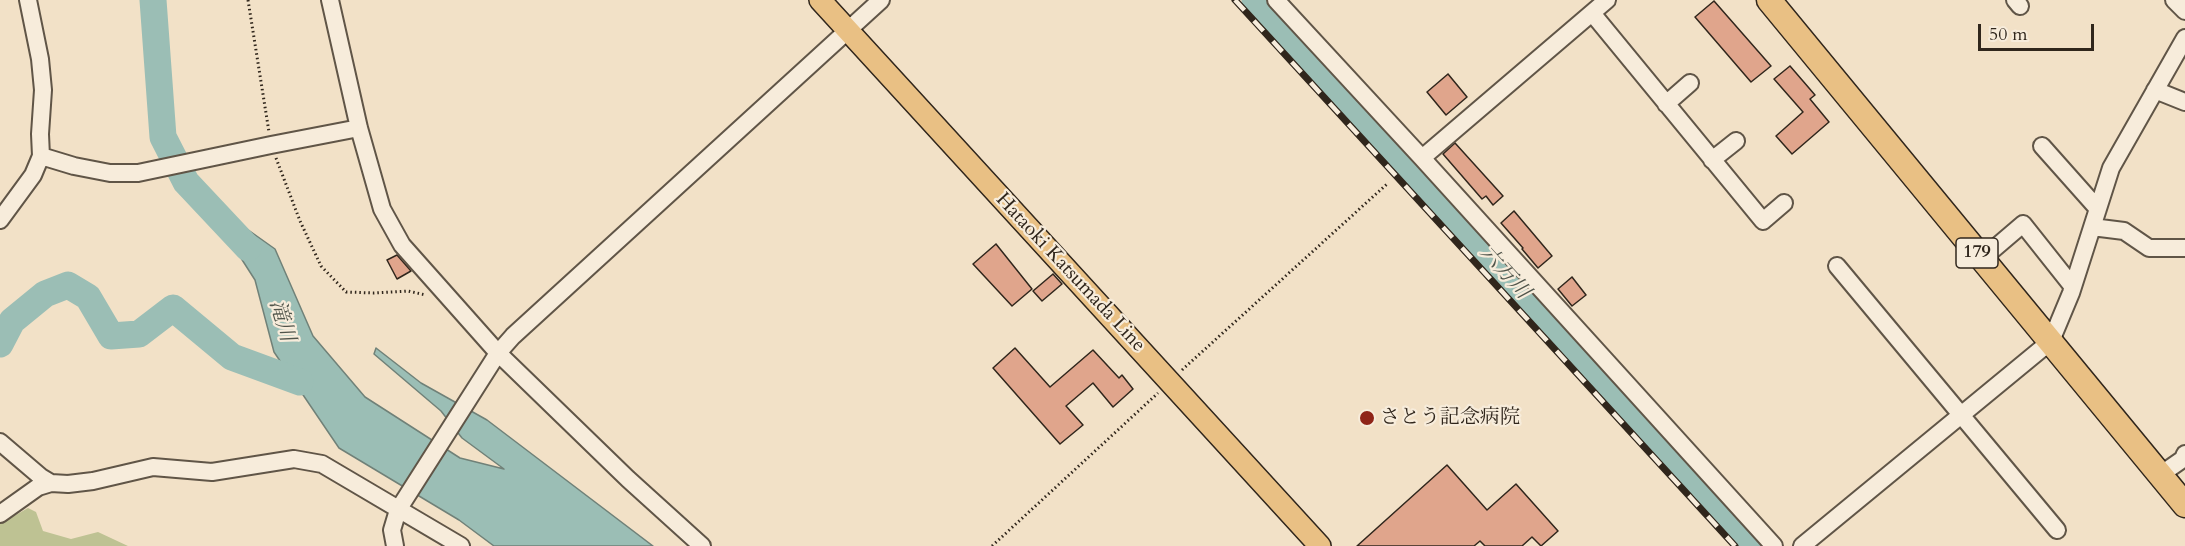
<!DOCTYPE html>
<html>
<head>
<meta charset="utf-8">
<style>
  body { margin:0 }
  #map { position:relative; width:2185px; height:546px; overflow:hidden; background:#f2e1c7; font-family:Cardo,serif }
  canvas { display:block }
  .scale { position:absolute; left:1978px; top:24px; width:116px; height:27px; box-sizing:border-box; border:3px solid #30261c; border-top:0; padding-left:8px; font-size:18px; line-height:21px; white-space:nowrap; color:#30261c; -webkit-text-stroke:4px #f7ecdb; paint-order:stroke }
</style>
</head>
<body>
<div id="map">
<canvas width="2185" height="546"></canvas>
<div class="scale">50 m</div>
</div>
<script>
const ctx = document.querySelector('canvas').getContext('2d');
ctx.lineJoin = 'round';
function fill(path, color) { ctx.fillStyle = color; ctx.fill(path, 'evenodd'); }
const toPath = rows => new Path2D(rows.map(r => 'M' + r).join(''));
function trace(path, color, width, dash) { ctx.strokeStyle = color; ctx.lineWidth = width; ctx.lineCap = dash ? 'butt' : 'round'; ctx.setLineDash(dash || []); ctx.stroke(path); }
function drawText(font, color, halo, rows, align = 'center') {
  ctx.font = font + ' Cardo,"Noto Serif JP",serif'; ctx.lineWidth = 4.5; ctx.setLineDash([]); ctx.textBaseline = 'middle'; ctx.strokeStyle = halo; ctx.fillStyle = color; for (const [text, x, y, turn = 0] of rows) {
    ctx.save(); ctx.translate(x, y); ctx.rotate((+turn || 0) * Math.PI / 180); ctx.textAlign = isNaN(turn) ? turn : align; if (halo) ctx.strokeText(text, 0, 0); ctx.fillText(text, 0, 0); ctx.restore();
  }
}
fill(toPath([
  [28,508,36,512,43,531,71,539,98,532,128,546,0,546,0,524]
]), '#bec293');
const water = toPath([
  [230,217,275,249,313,336,365,397,460,458,504,469,462,438,441,411,374,354,376,348,421,383,487,420,653,546,494,546,459,520,339,448,274,352,255,280,239,255,213,228,230,217]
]);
fill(water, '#9bbeb5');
trace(water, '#708178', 1.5);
trace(toPath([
  [153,0,163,137,186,182,248,248],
  [1255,0,1753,546],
  [0,344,12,321,45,294,68,285,88,297,111,336,139,334,173,308,232,357,300,382]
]), '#9bbeb5', 27);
const building = toPath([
  [1714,1,1771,66,1751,82,1695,17,1714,1],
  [1790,66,1815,95,1810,99,1829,122,1792,154,1776,136,1803,112,1774,79,1790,66],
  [1448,74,1467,97,1446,115,1427,92,1448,74],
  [1455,143,1503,196,1493,205,1486,196,1482,199,1443,154,1455,143],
  [1514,211,1552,256,1538,268,1522,249,1523,248,1501,223,1514,211],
  [996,244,1032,289,1012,306,973,264,996,244],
  [397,255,411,271,397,279,387,260,397,255],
  [1053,274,1062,284,1042,301,1033,291,1053,274],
  [1572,277,1586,295,1572,306,1558,289,1572,277],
  [1015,348,1050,387,1093,350,1119,378,1122,375,1133,389,1113,407,1093,383,1066,406,1083,425,1060,444,993,368,1015,348],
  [1447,465,1487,510,1516,484,1558,531,1541,546,1532,537,1522,546,1485,546,1480,541,1474,546,1357,546,1447,465]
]);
fill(building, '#e0a58c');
trace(building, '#30261c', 1.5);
const minor = toPath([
  [330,0,359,128,382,209,402,245,498,353,628,479,702,546],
  [1276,0,1422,158,1774,546],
  [2015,0,2020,6],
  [2174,0,2185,11],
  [1592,13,1763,221,1784,203],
  [2155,90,2185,102],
  [1666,104,1690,83],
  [2042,146,2098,209],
  [41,156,74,166,110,173,138,173,271,145,359,128],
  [1422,158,1607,0],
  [1712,160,1736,141],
  [0,220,33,175,41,156,40,134,43,90,40,59,28,0],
  [2092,227,2124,231,2149,248,2185,248],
  [1982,259,2023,224,2073,287],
  [1837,266,2057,530],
  [0,442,41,477,51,483,68,484,93,481,153,467,212,472,294,459,322,464,461,546],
  [2160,475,2183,459,2185,454],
  [0,514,38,487,51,483],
  [395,546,392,530,398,510,498,353,513,336,881,0],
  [1802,546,2051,341,2071,293,2111,168,2185,38]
]);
const major = toPath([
  [820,0,1320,546]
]);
const highway = toPath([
  [1769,0,2185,505]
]);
trace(minor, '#605547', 20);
trace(major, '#30261c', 24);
trace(highway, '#30261c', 27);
trace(toPath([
  [248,0,269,132],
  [276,158,300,221,321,266,346,292,374,293,408,291,426,295],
  [1182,370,1387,184],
  [992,546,1158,393]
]), '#30261c', 3, [1.5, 3]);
trace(minor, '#f7ecdb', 16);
trace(major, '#e9c084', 21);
trace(highway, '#e9c084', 24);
const rail = toPath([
  [1235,0,1735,546]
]);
trace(rail, '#30261c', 7);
trace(rail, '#f7ecdb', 4.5, [14]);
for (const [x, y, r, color] of [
  [1367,418,8,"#8f2418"]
]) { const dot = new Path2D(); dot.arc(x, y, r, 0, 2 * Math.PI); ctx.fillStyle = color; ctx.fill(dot); trace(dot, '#f7ecdb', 2); }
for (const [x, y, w] of [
  [1977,253,42]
]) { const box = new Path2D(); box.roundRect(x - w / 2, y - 15, w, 30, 4.5); ctx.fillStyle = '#f7ecdb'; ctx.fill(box); trace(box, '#30261c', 1.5); }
drawText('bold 18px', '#30261c', null, [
  ["179",1977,253]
]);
drawText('20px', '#30261c', '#f7ecdb', [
  ["Hataoki Katsumada Line",1070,273,47]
]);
drawText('20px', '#30261c', '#f7ecdb', [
  ["さとう記念病院",1380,418]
], 'left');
drawText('italic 21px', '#50544a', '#f7ecdb', [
  ["六万川",1504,273,48],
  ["滝川",281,321,73]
]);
</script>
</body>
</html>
